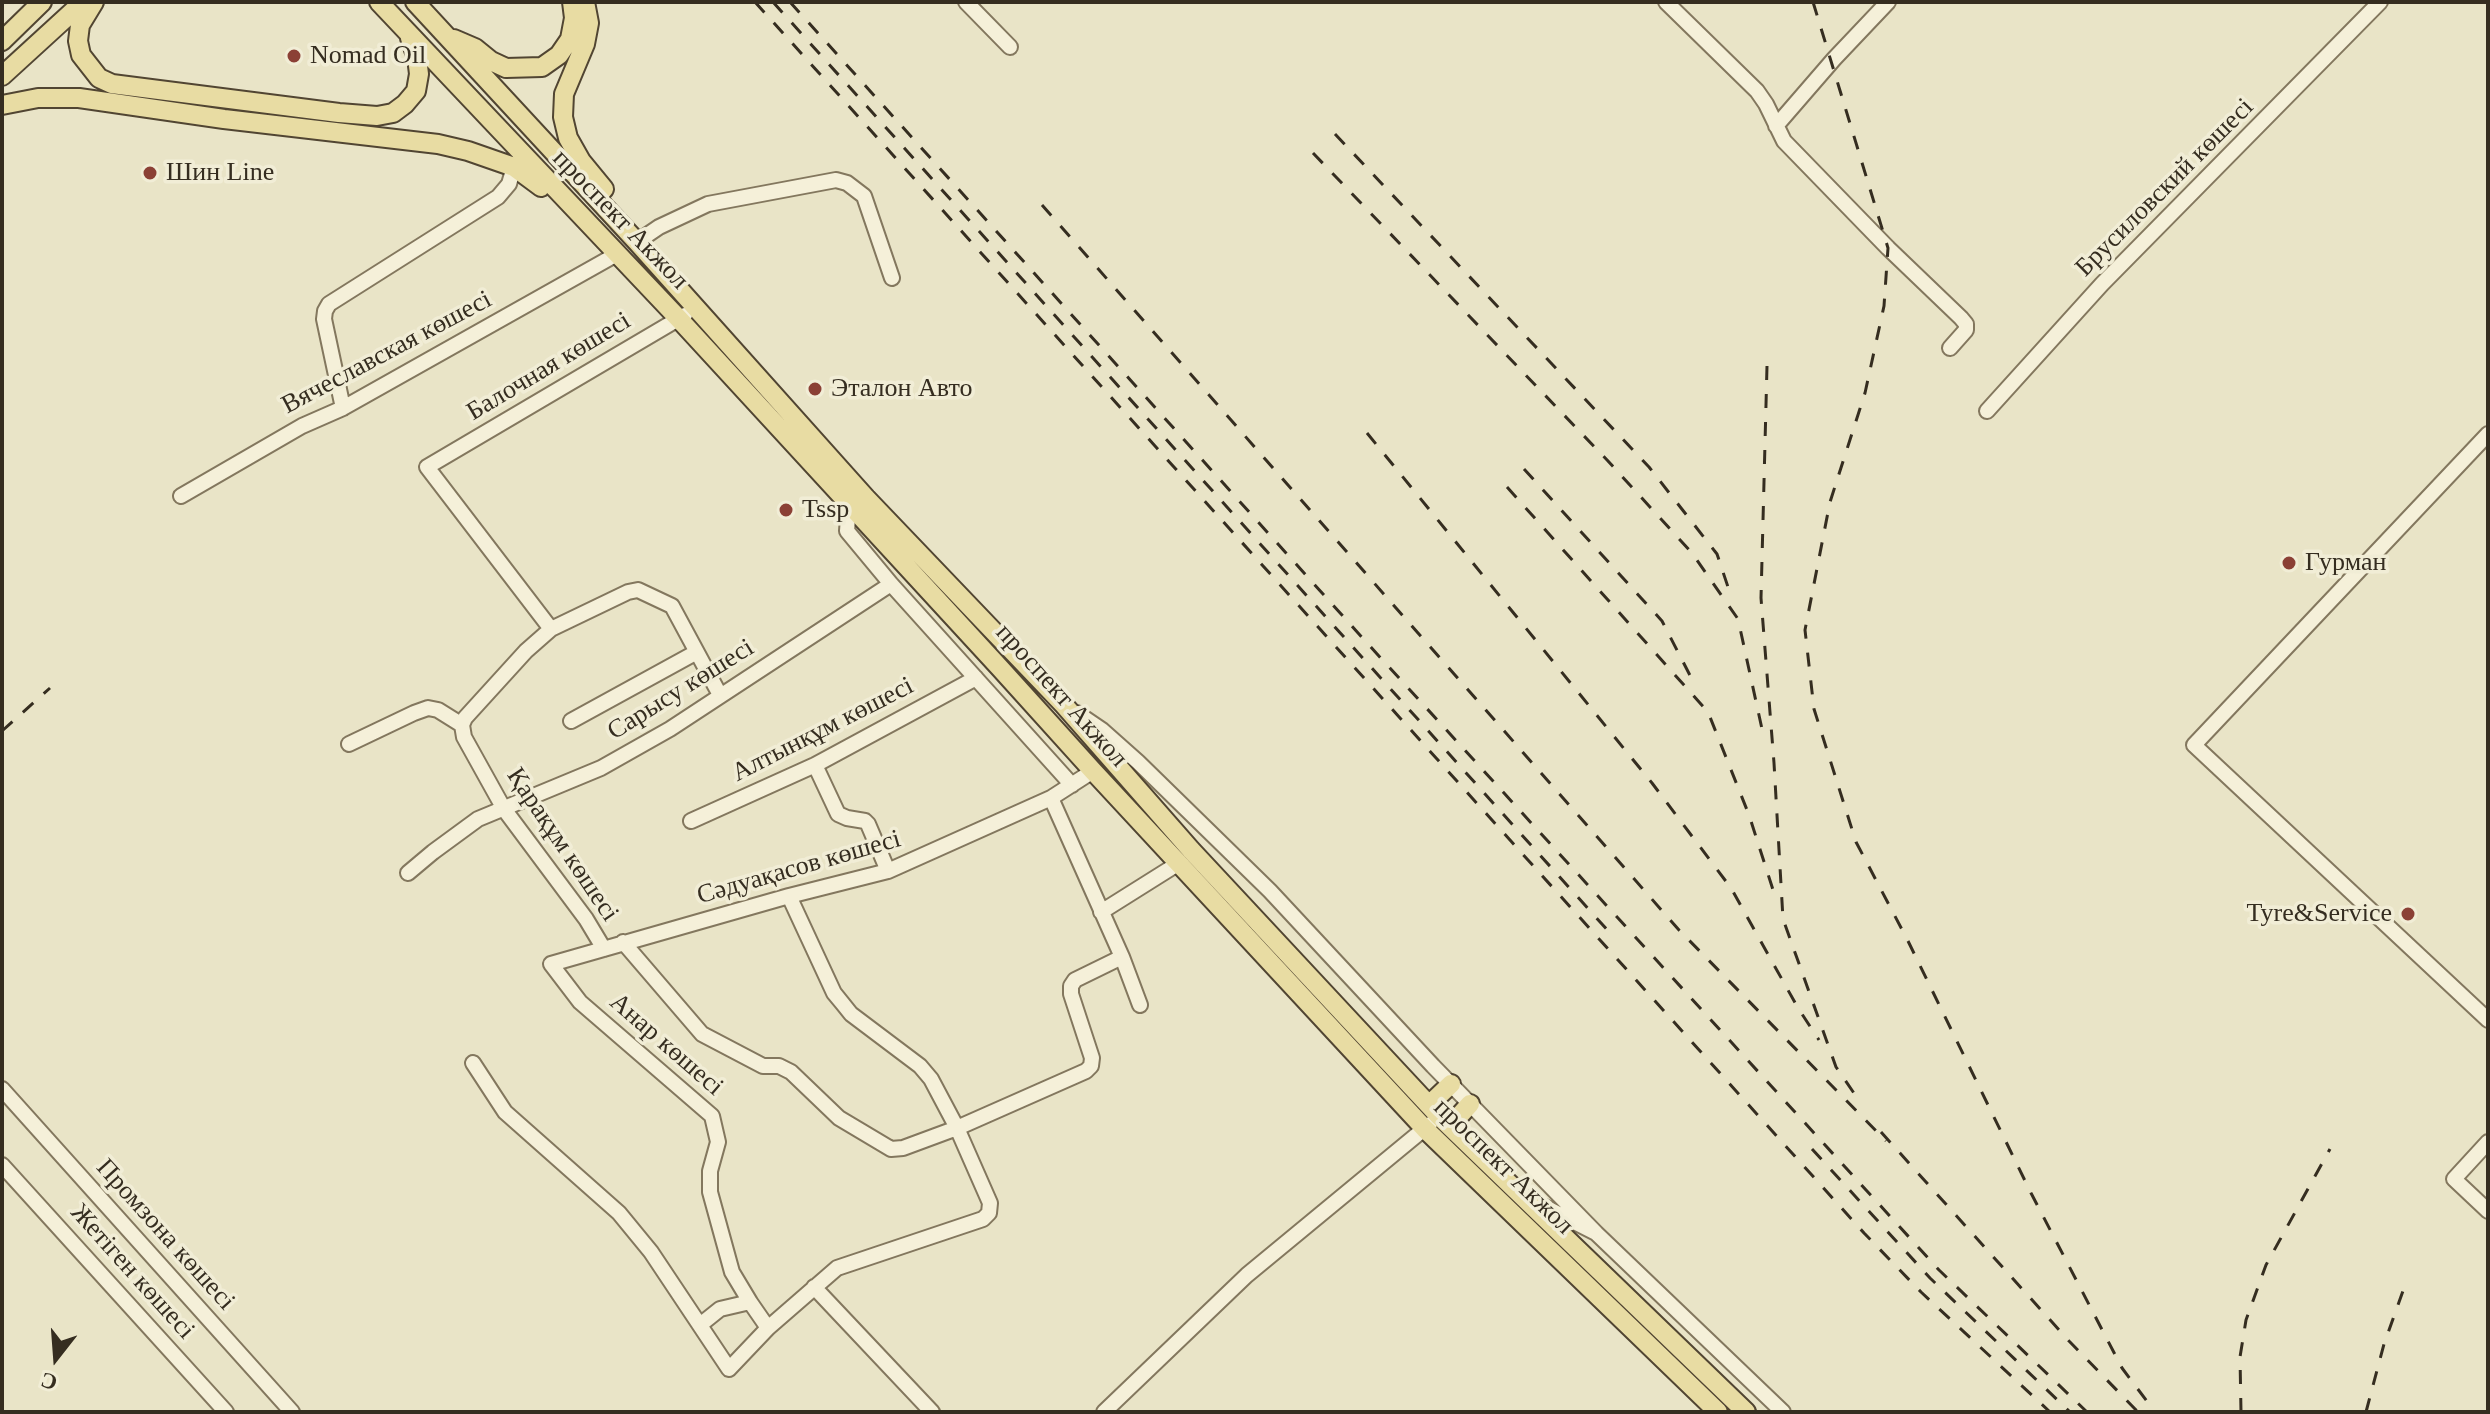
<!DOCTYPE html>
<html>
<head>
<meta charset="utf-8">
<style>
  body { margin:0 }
  #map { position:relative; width:2490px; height:1414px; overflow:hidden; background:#e9e4c7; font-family:Georgia,serif }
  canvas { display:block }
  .frame { position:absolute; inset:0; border:4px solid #352d20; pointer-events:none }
  .north { position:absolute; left:16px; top:1318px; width:80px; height:80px; -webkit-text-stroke:6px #f1edd6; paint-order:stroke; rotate:197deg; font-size:22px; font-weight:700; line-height:32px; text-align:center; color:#352d20 }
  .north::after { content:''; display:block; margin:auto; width:28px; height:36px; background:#352d20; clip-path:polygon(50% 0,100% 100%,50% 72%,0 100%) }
</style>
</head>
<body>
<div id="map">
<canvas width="2490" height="1414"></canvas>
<div class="frame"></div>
<div class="north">С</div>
</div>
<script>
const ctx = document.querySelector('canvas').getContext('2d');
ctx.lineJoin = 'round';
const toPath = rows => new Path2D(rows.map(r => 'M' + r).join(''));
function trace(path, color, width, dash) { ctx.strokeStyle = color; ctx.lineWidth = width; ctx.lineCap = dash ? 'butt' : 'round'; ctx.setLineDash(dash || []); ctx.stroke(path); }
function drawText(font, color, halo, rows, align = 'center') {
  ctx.font = font + ' Georgia,serif'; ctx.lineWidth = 7; ctx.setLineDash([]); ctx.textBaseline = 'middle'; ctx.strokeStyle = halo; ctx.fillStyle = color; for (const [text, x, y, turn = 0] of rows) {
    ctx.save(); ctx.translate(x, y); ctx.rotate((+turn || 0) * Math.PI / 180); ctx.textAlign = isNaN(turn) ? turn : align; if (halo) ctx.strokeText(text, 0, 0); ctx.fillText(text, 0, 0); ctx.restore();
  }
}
const minor = toPath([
  [966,2,1010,47],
  [1666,2,1757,91,1766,104,1784,141,1888,248,1961,318,1966,324,1966,330,1950,348],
  [1776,126,1834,59,1888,2],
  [637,242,659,227,708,204,836,180,847,183,864,196,892,278],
  [343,408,324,319,325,311,329,304,498,197,509,184,514,167],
  [1987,411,2102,284,2380,2],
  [2488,434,2194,745,2488,1020],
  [181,496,302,426,343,408,617,254],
  [849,504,847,531,891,584,1072,785],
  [551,629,427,467,685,315],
  [1077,713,1102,730,1138,762,1270,891,1433,1066,1596,1233],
  [571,721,695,653],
  [462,725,464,737,504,809,586,919,604,949],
  [349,744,414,713,428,708,438,710,462,725,465,718,526,651,551,629,628,592,638,590,672,606,720,695],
  [815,765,838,814,847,818,865,821,868,824,888,871],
  [1051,798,1122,957,1140,1005],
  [691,821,815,765,976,678],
  [408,873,433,852,478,819,601,768,670,729,891,584],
  [1101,912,1179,863],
  [623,942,702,1034,763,1066,779,1066,791,1072,839,1118,891,1149,903,1148,957,1128,1086,1071,1091,1066,1092,1058,1071,994,1071,986,1075,980,1122,957],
  [473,1063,505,1112,619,1213,651,1252,729,1369,768,1328,837,1268,983,1219,989,1213,990,1203,957,1128,931,1079,920,1066,851,1014,843,1004,834,993,789,896],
  [2,1089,292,1412],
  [2488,1142,2454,1179,2488,1211],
  [2,1165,226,1412],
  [1535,1202,1596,1233,1783,1412],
  [814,1287,932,1412],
  [750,1302,768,1328],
  [700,1325,720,1309,750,1302,732,1272,710,1192,710,1171,718,1142,712,1116,580,1002,551,964,789,896,888,871,1051,798,1093,771],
  [1104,1412,1247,1275,1430,1124]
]);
const major = toPath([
  [94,2,80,25,78,41,81,55,99,78,112,84,339,113,377,116,393,113,405,104,416,91,419,74,417,58,410,38],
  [379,2,679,319,1000,668,1093,771,1425,1129,1718,1412],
  [415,2,637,242,866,498,1064,705,1191,850,1439,1116,1746,1412],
  [585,2,589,23,585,44,564,94,563,117,568,138,581,161,604,189],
  [454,39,475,48,491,61,506,68,542,67,559,55,570,39,574,18,572,2],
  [2,41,42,2],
  [2,76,83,2],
  [2,105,38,98,79,98,224,119,438,144,468,151,514,167,541,187],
  [1429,1105,1451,1084],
  [1450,1126,1470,1104]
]);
trace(minor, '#83775e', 18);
trace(major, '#514532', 22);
trace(minor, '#f5f0d9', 14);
trace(major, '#e8dca3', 18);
trace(toPath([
  [755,2,1864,1233,1921,1292,2050,1412],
  [773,2,1610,933],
  [790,2,1368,644,1898,1225,1939,1270,2087,1412],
  [1813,2,1888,248,1884,306,1865,393,1830,502,1805,630,1814,709,1856,842,1908,941,2031,1193,2122,1368,2155,1412],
  [1335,134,1649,467,1717,554,1732,599],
  [1313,153,1608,461,1692,553,1738,619,1762,729],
  [1042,205,1679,930,1886,1141],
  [1767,366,1761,598,1774,763,1783,919,1836,1067,1858,1099],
  [1367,433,1652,783,1731,888,1798,1008,1819,1040],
  [1524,469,1662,621,1696,687],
  [1507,487,1708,712,1749,815,1775,896],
  [2,731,50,688],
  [1881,1132,2069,1341,2138,1412],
  [1812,1149,1930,1278,2070,1412],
  [2241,1412,2240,1357,2246,1320,2266,1265,2330,1149],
  [2366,1412,2384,1344,2403,1291]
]), '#352d20', 3, [14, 14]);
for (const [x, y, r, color] of [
  [294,56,8,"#8b4035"],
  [150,173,8,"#8b4035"],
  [815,389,8,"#8b4035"],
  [786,510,8,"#8b4035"],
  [2289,563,8,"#8b4035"],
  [2408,914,8,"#8b4035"]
]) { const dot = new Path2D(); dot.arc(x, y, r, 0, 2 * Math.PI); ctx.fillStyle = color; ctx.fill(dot); trace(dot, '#f1edd6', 3); }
drawText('26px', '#352d20', '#f1edd6', [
  ["Nomad Oil",310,56],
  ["Шин Line",166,173],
  ["Эталон Авто",831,389],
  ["Tssp",802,510],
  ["Гурман",2305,563],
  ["Tyre&Service",2392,914,"right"]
], 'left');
drawText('26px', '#352d20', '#f1edd6', [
  ["Брусиловский көшесі",2165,188,-45],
  ["проспект Акжол",620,220,46],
  ["Вячеславская көшесі",387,353,-28],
  ["Балочная көшесі",549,367,-31],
  ["Сарысу көшесі",681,690,-32],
  ["проспект Акжол",1061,696,48],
  ["Алтынқұм көшесі",823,730,-27],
  ["Қарақұм көшесі",562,845,56],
  ["Сәдуақасов көшесі",799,868,-16],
  ["Анар көшесі",666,1045,41],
  ["проспект Акжол",1503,1167,44],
  ["Промзона көшесі",165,1235,48],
  ["Жетіген көшесі",132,1272,48]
]);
</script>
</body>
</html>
